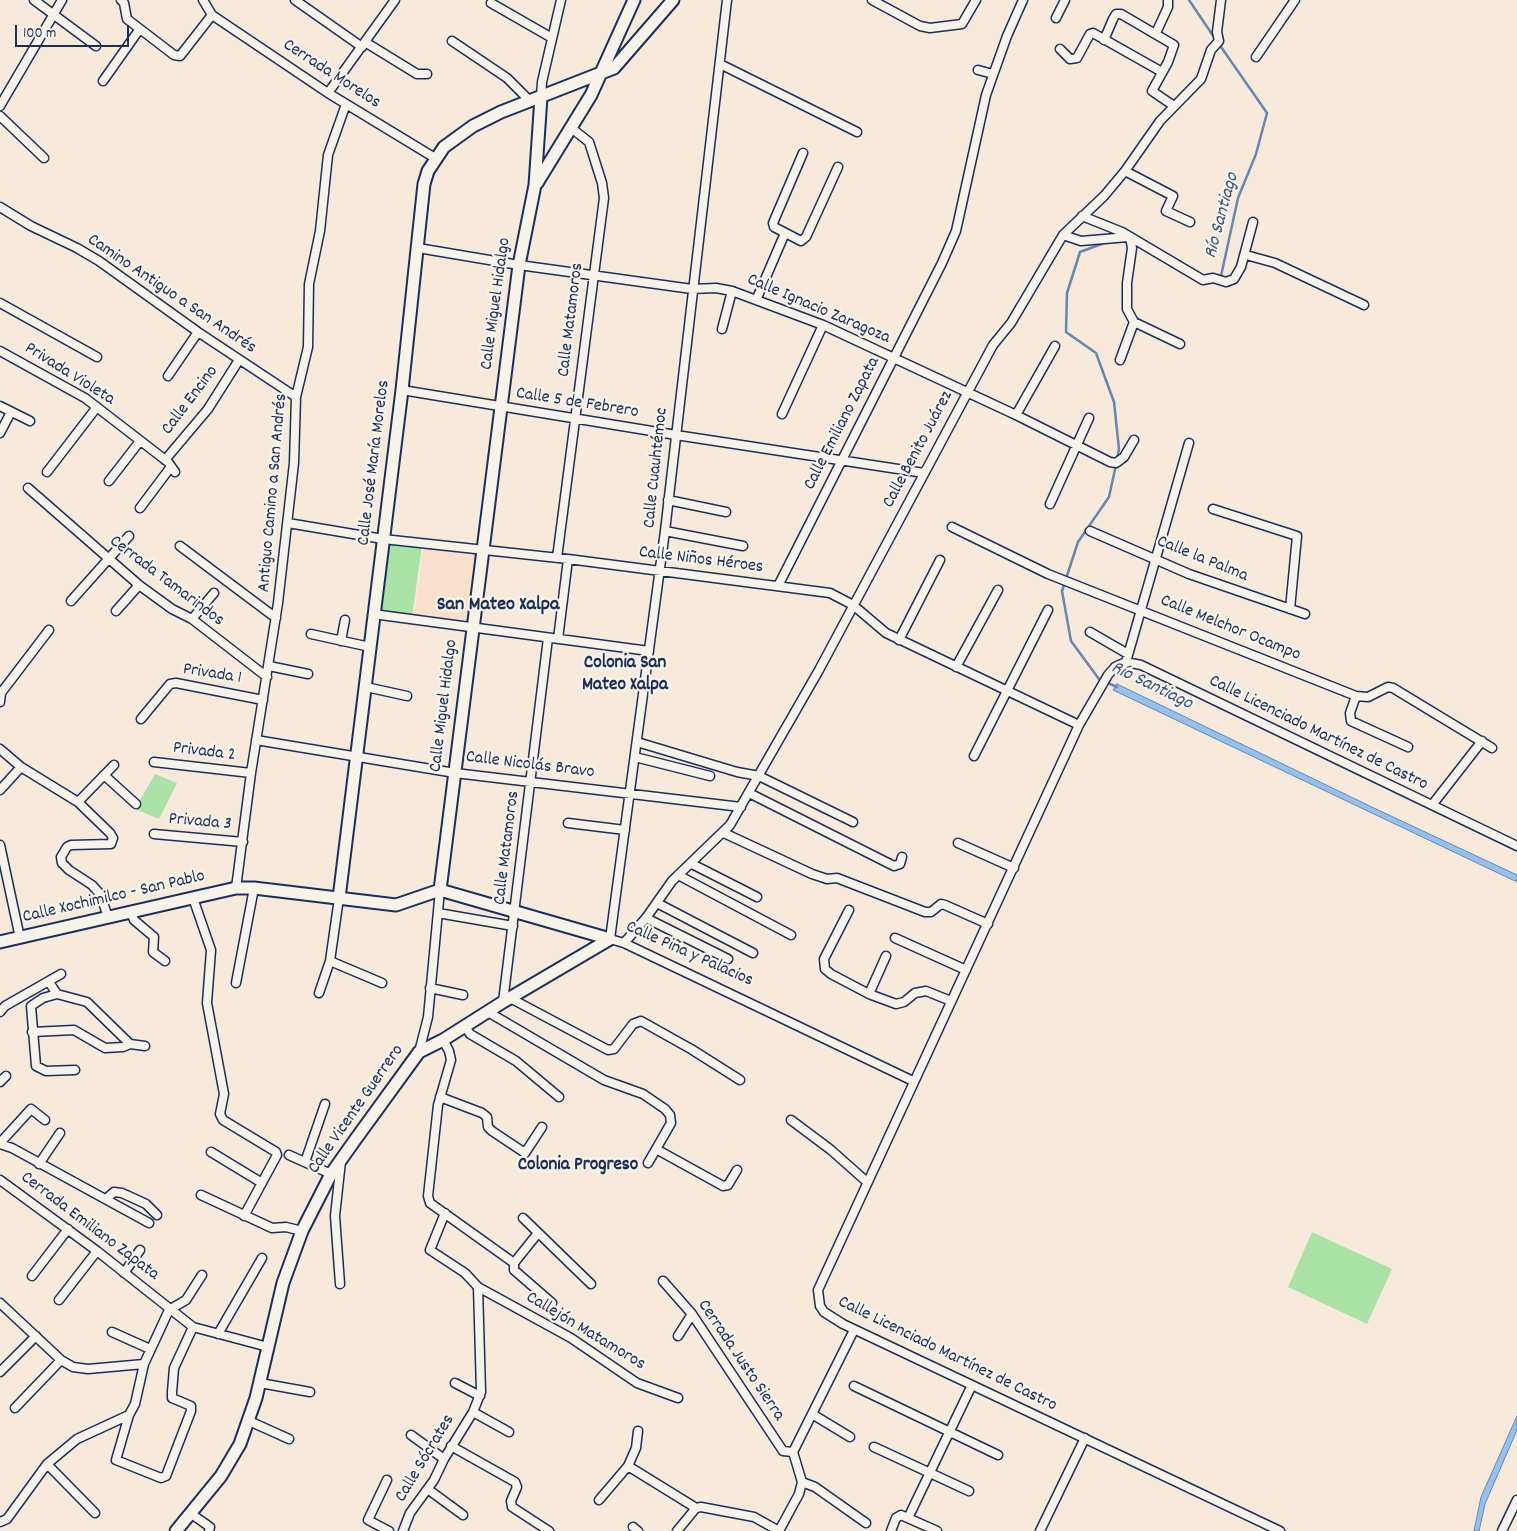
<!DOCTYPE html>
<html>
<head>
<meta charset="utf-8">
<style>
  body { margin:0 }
  #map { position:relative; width:1517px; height:1531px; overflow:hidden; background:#f7eadb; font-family:Dekko,sans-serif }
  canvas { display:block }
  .scale { position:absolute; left:15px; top:25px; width:114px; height:22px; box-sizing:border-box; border:2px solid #1b2f5e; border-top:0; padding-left:6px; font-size:15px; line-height:18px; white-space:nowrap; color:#1b2f5e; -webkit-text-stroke:4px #f7f3e8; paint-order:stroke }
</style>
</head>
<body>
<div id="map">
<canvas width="1517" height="1531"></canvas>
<div class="scale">100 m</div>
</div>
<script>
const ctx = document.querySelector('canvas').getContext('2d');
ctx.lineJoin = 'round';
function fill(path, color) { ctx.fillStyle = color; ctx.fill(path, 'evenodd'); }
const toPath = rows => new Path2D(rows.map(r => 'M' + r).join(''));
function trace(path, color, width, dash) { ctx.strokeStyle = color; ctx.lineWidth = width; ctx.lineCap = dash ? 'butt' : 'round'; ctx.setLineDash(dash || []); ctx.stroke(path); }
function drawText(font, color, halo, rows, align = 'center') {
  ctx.font = font + ' Dekko,sans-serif'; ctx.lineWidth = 4.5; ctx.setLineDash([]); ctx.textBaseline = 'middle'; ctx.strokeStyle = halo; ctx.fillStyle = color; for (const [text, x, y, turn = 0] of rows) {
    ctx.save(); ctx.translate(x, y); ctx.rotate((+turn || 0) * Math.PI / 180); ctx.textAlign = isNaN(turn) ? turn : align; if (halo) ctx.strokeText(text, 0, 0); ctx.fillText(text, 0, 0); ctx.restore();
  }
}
fill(toPath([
  [424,545,476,552,466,624,414,617]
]), '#f8e0cc');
fill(toPath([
  [387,540,422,545,412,617,377,613],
  [155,774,177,783,159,819,135,809],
  [1312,1232,1392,1269,1367,1324,1288,1287]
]), '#abe2a5');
const water = toPath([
  [1117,684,1376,809,1517,875,1517,882,1113,690,1117,684],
  [1517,1416,1517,1430,1485,1504,1479,1531,1474,1531,1481,1497,1517,1416]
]);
fill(water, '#94c1ee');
trace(water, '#6487b4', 1);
trace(toPath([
  [1189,0,1216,40],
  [1107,242,1080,252,1067,293,1066,332,1096,353,1114,402,1119,449,1117,459],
  [1217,278,1221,276,1238,198,1256,154,1267,113,1219,44],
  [1116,465,1109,497,1078,542,1062,591,1071,641,1099,679,1117,687]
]), '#6487b4', 2.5);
const street = toPath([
  [34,0,96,46],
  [121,0,124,3,127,19,174,55,180,56,212,15],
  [203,0,212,15,328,93,435,158],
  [295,0,362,47],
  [727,0,665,531,610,939,624,943,913,1081],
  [872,0,920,26,930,28,962,24,976,0],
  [491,3,552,38],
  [1056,18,1065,0],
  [1156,33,1168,7,1168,0],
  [1104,40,1113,19,1116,14,1121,14,1174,45,1168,62,1152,91,1174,106],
  [452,41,507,78,530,101],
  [365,42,417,74,427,74],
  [1060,49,1070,59,1077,58,1090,34,1093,33,1162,72],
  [1256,57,1295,0],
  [720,64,857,132],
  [978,70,993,74],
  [103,81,139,30],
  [328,93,395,0],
  [541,97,542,82,561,0],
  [0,106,62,0],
  [0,116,44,158],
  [803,153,773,223,774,227,801,241,806,237,838,167],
  [1125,171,1173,196,1166,211,1190,222],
  [0,207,31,226,77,248,99,261,198,332,296,397],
  [1082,216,1122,232,1203,280,1213,278,1226,282,1234,279,1241,267,1253,222],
  [1063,235,1081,241,1128,237],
  [418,248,519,265,692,289,716,288,732,291,823,325,1016,415,1110,462,1116,463,1124,457,1134,440],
  [1246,255,1275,263,1364,305],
  [757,298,785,233],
  [0,303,97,357],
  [1134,322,1180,344],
  [722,329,732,291],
  [0,351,85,398,168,462,175,472],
  [1120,360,1134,322,1127,309,1127,283,1132,248,1130,237],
  [168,376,198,332],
  [402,390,676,435,924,473],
  [0,406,30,421],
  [782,414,823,325],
  [1016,415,1055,346],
  [0,433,11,412],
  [165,460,208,409,239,360],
  [47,472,97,407],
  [109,481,140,441],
  [28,488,139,585,172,609,192,619,267,677],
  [668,500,726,512],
  [1050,504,1089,418],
  [140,508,170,468],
  [1213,509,1297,536,1290,609],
  [288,523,383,539,568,559,830,593,853,605,886,633,1079,725],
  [952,527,1048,574,1356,696,1368,697,1388,687,1393,688,1492,748],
  [665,531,743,546],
  [1090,531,1189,574,1305,614],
  [180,546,276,618],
  [557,558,604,198,602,183,589,142,570,127],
  [778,586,942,263,956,231,986,95,1007,36,1023,0],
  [71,601,129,536],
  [116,611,139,585],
  [373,614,649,651],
  [192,619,214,593],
  [1090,632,1128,654],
  [311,634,370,647],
  [558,639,568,559],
  [899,640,940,560],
  [341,641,345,620],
  [1126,662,1189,443],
  [269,666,308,674],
  [956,667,998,590],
  [366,687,407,696],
  [1356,696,1350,713,1351,721,1408,747],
  [0,702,1,693,49,630],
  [141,719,170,684,176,683,263,700],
  [256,740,455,773,741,807],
  [637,742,737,772,759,776,853,822],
  [0,749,21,767],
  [974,756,1048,610],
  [635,757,710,776],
  [154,762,251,773],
  [104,775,136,804],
  [0,790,21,767,78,802,110,833,113,838,111,844,71,845,67,847,61,857,62,863,69,870,92,885,100,894,108,917],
  [749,793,894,866,900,864,902,857],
  [78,802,114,765],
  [1432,805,1482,741],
  [568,823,625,830],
  [724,833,812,874,827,879,837,878,925,912,931,912,941,904,945,905,988,924],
  [154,834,243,842],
  [958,843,1014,868],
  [0,845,20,938],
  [692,864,757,897],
  [678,875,791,935],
  [236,888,251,773,278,603,294,463,296,397,308,347,309,284,320,231,328,155,346,104],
  [193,898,211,950,207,1003,224,1094,220,1114,223,1120,276,1152,277,1155,244,1216],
  [657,903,753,953],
  [849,910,824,959,825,969,831,974,869,994,896,1004,904,1002,915,993,926,991,951,1001],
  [438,913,513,926],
  [132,914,134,920,154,937,153,952,165,961],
  [646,918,728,959],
  [895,938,966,970],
  [624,943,646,918,672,881,730,825,819,670,993,345,1011,323,1063,235,1104,196,1125,171,1160,121,1201,79,1211,50,1219,41,1217,32,1221,0],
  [330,961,382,983],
  [49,982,57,994,87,1002,130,1044,145,1046],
  [236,983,254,888],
  [430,988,463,995],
  [319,993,330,961,339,898],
  [57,994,43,998,31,1006,36,1066,46,1071,75,1070],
  [869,994,886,956],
  [510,998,608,1050,614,1049,633,1024,641,1021,691,1049,740,1080],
  [503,1002,548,638],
  [0,1012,5,1006,61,974],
  [488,1012,604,1080,643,1094,665,1109,670,1115,671,1123,648,1163],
  [465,1026,470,1034,516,1061,559,1097],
  [32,1032,74,1030,105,1048,123,1047,130,1044],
  [443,1040,449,1051,451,1060,438,1105,428,1196,430,1203,514,1263,514,1270,552,1303],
  [419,1052,428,1017,440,890],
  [0,1082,6,1076],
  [440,1097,482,1113,487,1117,488,1127,492,1131,525,1153,542,1127],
  [791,1120,831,1150,867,1182],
  [0,1143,31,1109,45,1120],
  [0,1144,12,1148,149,1223],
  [656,1149,723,1186,728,1185,737,1170],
  [211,1152,262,1183],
  [289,1155,331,1174],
  [305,1162,325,1104],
  [39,1164,60,1133],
  [0,1180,97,1251,193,1327,268,1347],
  [201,1195,272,1228,286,1227,302,1231],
  [106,1199,114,1192,122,1193,146,1204,157,1215],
  [523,1218,591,1284],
  [514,1263,538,1233],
  [124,1273,140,1250],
  [32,1276,68,1229],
  [663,1281,692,1314,783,1451,793,1452],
  [340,1284,335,1216,341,1161],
  [478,1287,571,1338,637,1383,678,1398],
  [59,1300,97,1251],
  [0,1303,61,1360,73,1367,88,1369,144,1364],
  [112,1332,150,1349],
  [218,1334,262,1258],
  [678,1336,692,1314],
  [0,1372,36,1336],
  [260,1383,310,1392],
  [455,1383,480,1396],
  [854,1386,998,1455],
  [15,1408,61,1360],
  [473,1412,509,1432],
  [812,1414,850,1437],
  [129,1415,116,1460,161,1478,166,1476,191,1411,191,1406,172,1398,172,1392,174,1368,193,1327],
  [249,1421,289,1439],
  [411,1435,444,1459],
  [451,1446,515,1482,517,1487,511,1501,512,1507,549,1531],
  [874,1447,969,1491],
  [793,1452,854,1330],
  [793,1452,802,1482,815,1487,866,1523],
  [47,1464,95,1513],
  [628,1466,696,1508],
  [387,1480,368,1520,389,1531],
  [429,1490,463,1515],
  [599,1500,628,1466,636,1448,638,1431],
  [190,1513,210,1527,209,1531],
  [909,1516,972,1385],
  [0,1522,7,1519,47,1464,77,1439,129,1415,135,1404,144,1364,169,1310,186,1300,202,1275],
  [633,1527,638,1531],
  [403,1531,410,1513,434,1480,444,1459,473,1412,481,1392,478,1287,465,1273,430,1250,445,1213],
  [677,1531,696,1508,701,1507,754,1517,779,1531],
  [779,1531,799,1494,802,1482],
  [891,1531,896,1518,901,1515,937,1531],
  [1040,1531,1085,1438],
  [1280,1531,843,1324,824,1312,820,1306,818,1290,1079,725,1108,675,1115,667,1126,662,1141,665,1517,846],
  [1502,1531,1517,1500]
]);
const secondary = toPath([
  [537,183,591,95,634,0],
  [440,890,519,265,535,185,541,97],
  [440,890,610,939],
  [339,898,402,390,424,184,428,171,444,147,473,126,501,112,614,68,673,0],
  [0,942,236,888,254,888,396,905,440,890],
  [176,1531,221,1476,240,1444,256,1398,283,1283,302,1231,331,1174,355,1140,419,1052,443,1040,503,1002,610,939]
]);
trace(street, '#1b2f5e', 11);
trace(secondary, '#1b2f5e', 15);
trace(street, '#f7f3e8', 8);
trace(secondary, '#f7f3e8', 11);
drawText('18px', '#1b2f5e', '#f7f3e8', [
  ["Cerrada Morelos",331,75,33],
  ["Camino Antiguo a San Andrés",171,295,34],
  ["Calle Miguel Hidalgo",497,304,-82],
  ["Calle Ignacio Zaragoza",818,310,23],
  ["Calle Matamoros",572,320,-83],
  ["Privada Violeta",69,375,32],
  ["Calle Encino",191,401,-53],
  ["Calle 5 de Febrero",577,404,9],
  ["Calle Emiliano Zapata",843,424,-63],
  ["Calle Benito Juárez",919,450,-62],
  ["Calle José María Morelos",375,463,-83],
  ["Calle Cuauhtémoc",657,468,-84],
  ["Antiguo Camino a San Andrés",274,493,-85],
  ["Calle la Palma",1202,560,22],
  ["Calle Niños Héroes",701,561,7],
  ["Cerrada Tamarindos",166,582,37],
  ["Calle Melchor Ocampo",1230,629,22],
  ["Privada 1",212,675,9],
  ["Calle Miguel Hidalgo",445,706,-83],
  ["Calle Licenciado Martínez de Castro",1318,734,26],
  ["Privada 2",204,753,7],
  ["Calle Nicolás Bravo",530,766,7],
  ["Privada 3",200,823,5],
  ["Calle Matamoros",508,848,-83],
  ["Calle Xochimilco - San Pablo",114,898,-13],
  ["Calle Piña y Palacios",689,955,24],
  ["Calle Vicente Guerrero",357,1110,-55],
  ["Cerrada Emiliano Zapata",89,1227,37],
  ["Callejón Matamoros",585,1332,31],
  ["Calle Licenciado Martínez de Castro",947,1355,26],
  ["Cerrada Justo Sierra",740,1361,56],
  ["Calle Sócrates",426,1459,-59]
]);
drawText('italic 19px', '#395482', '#f7f3e8', [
  ["Río Santiago",1223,216,-75],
  ["Río Santiago",1151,687,26]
]);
drawText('bold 19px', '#1b2f5e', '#f7f3e8', [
  ["Colonia San",625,664],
  ["Mateo Xalpa",625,686],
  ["Colonia Progreso",578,1166]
]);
drawText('bold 20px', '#1b2f5e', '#f7f3e8', [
  ["San Mateo Xalpa",498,606]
]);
</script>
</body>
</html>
